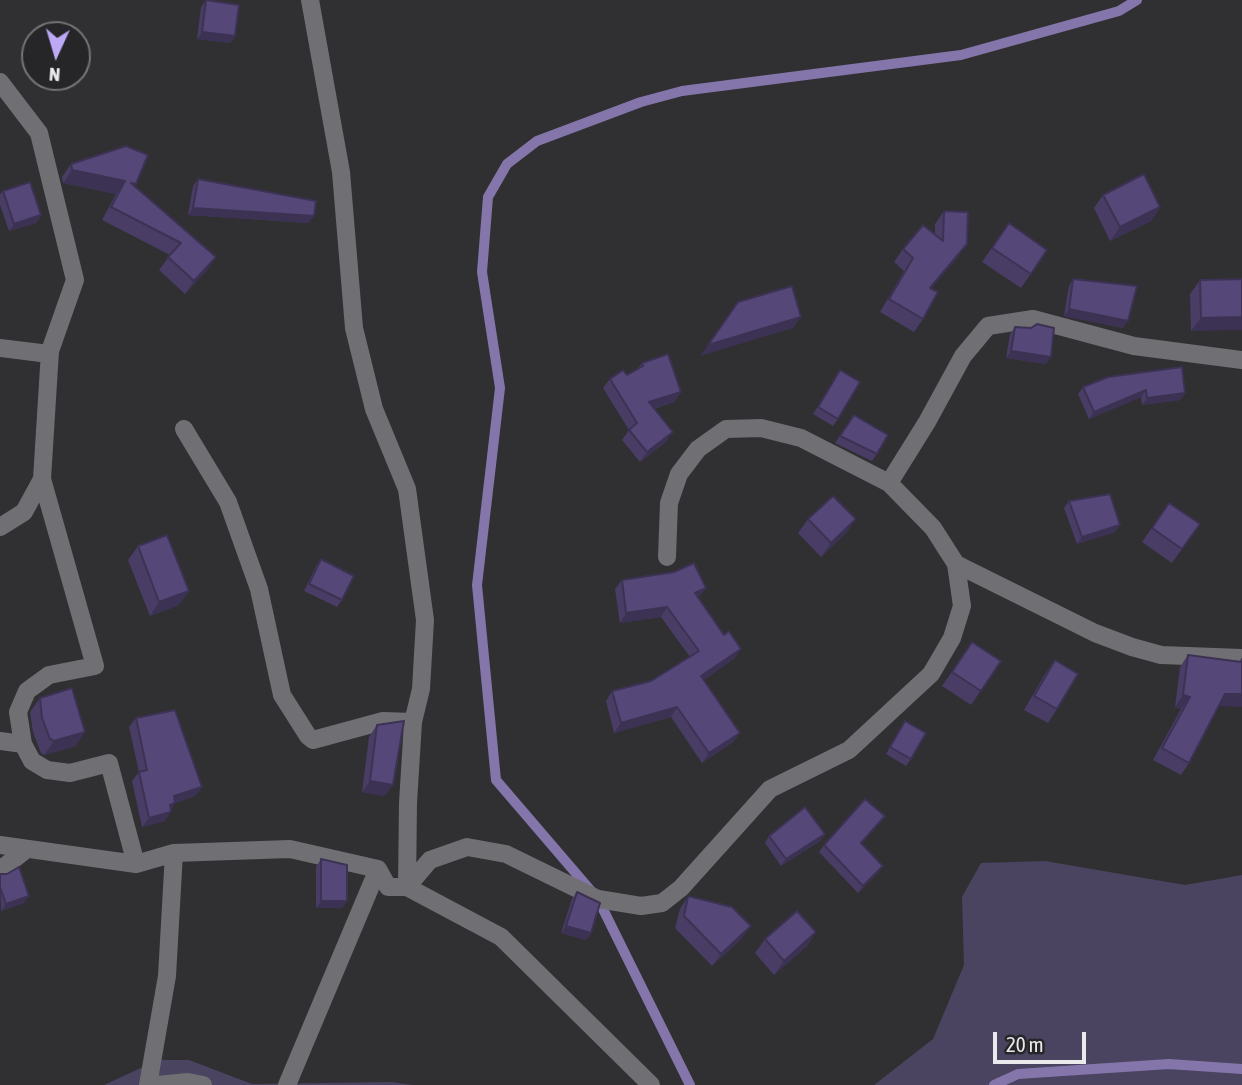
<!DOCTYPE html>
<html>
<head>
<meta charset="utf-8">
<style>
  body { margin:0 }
  #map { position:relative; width:1242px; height:1085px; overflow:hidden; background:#302f32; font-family:"Asap Condensed",sans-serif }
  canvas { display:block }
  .north { position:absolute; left:21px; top:21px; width:70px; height:70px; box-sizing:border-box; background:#262629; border:2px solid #747477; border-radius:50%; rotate:184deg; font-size:19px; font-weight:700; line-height:28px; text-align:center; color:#eaeaec }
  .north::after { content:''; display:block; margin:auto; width:24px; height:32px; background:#bda9f5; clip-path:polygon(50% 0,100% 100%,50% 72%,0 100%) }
  .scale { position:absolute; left:993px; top:1032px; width:93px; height:32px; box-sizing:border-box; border:4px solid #eaeaec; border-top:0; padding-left:9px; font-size:21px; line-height:24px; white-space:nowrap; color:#eaeaec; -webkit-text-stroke:5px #262629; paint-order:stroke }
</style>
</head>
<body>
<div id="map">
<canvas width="1242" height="1085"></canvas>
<div class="north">N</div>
<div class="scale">20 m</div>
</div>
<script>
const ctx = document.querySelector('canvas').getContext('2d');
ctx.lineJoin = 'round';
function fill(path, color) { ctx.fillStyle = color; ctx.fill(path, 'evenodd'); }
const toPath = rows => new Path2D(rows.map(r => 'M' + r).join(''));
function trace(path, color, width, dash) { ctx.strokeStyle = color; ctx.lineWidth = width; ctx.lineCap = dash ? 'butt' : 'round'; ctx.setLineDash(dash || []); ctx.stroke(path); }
fill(toPath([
  [1045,861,1185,885,1242,875,1242,1085,874,1085,933,1039,964,965,962,897,981,863],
  [158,1060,189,1060,252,1084,392,1082,413,1085,104,1085]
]), '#4b4461');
trace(toPath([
  [690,1085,598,899,496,780,477,585,500,388,482,272,488,197,507,164,537,141,641,102,682,91,961,55,1119,11,1137,0],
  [994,1085,1018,1074,1169,1064,1242,1069]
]), '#8476aa', 10);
trace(toPath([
  [310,0,341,172,354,328,374,409,407,489,425,620,421,689,413,722,408,803,407,887,501,937,651,1085],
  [0,82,39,133,75,280,50,351,42,479,24,512,0,527],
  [0,348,49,354],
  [184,429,228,502,259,589,282,695,308,736,313,740,383,721,413,722],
  [889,483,927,422,963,356,988,326,1033,319,1134,346,1242,360],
  [956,564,1095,633,1132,647,1161,655,1242,658],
  [0,741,23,744,18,712,27,691,49,675,95,666,42,479],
  [23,744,32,761,47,770,70,773,109,763,136,864],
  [0,845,136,864,174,853,290,849,378,869,388,887,407,887,430,860,467,847,506,854,598,899,641,906,662,903,681,888,770,789,849,750,931,674,952,638,962,606,956,564,933,528,889,483,801,438,761,428,726,429,698,449,679,474,669,503,667,557],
  [0,870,27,849],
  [148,1085,167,976,174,853],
  [157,1085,188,1082,203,1085],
  [287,1085,378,869]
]), '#706f73', 18);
fill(toPath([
  [206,0,235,36,230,43,197,39,201,7],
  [71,164,136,184,134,185,216,257,207,270,185,294,159,270,170,255,102,220,116,194,63,183,62,177],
  [198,179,309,223,188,215,193,186],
  [3,191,41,215,36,223,9,231,0,205,0,194],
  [1103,195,1160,207,1151,221,1110,241,1094,208],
  [944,211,958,257,931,288,923,319,914,332,880,312,904,271,894,262,903,249,935,234,935,224],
  [1009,223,1047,250,1021,288,982,262],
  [1073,279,1123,328,1064,316,1069,286],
  [1242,279,1191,331,1190,294,1200,280],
  [1015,327,1046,364,1006,358,1010,334],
  [642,363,681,392,674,402,654,409,666,442,640,462,622,440,629,430,603,388,610,379,627,375,638,368],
  [840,370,838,419,833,426,813,414],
  [1083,387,1185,393,1180,400,1142,405,1141,397,1089,419,1078,394],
  [849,422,877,454,872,461,835,443],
  [1069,501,1120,525,1115,532,1077,544,1064,508],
  [1169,503,1200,524,1172,563,1142,542],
  [808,519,856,519,846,533,821,557,798,533],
  [138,546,179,605,150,616,128,560],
  [321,559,342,600,337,607,304,591,316,566],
  [622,580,706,588,698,597,735,658,704,680,740,733,733,742,702,763,671,717,614,733,606,701,612,691,651,681,690,657,661,617,620,623,615,589],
  [972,642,1001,661,971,705,942,686],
  [1188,655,1240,661,1242,659,1189,763,1181,775,1153,760,1181,709,1175,707,1180,667],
  [1055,660,1057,709,1048,723,1024,710,1045,674],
  [40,698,76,746,44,755,41,753,33,732,30,712],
  [136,718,202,787,195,796,175,803,165,821,142,827,132,781,139,772,129,727],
  [905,721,911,759,906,766,886,754],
  [377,725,393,785,384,796,362,792,369,737],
  [880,823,861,844,878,873,858,893,819,852,824,845],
  [825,834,820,841,781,866,765,843,769,836],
  [321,859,347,901,342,908,316,908,316,867],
  [0,874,24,903,1,911],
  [577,892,591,933,586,940,561,933,572,899],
  [688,896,742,938,712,966,675,928,680,909],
  [816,932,807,946,774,975,755,953,765,939]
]), '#493d66');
fill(toPath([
  [202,32,235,36,230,43,197,39],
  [72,170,125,181,116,194,63,183],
  [1160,207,1151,221,1110,241,1120,227],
  [193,208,314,216,309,223,188,215],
  [41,215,36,223,9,231,14,224],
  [967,244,958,257,921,300,930,288],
  [216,257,207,270,185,294,194,281],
  [1069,309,1128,321,1123,328,1064,316],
  [801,317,793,328,700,356,708,345],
  [1242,317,1242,330,1191,331,1201,318],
  [1011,351,1051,357,1046,364,1006,358],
  [1146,390,1141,397,1089,419,1094,412],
  [681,392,674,402,642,412,649,402],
  [1185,393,1180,400,1142,405,1147,398],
  [673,432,666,442,640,462,647,452],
  [856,519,846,533,821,557,831,543],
  [1120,525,1115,532,1077,544,1082,537],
  [706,588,699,597,688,602,695,593],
  [189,591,179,605,150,616,159,602],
  [667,607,661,617,620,623,626,613],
  [741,649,735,658,695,686,701,676],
  [1225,694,1242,694,1242,707,1216,706],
  [1183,695,1190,697,1181,709,1175,707],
  [677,707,671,717,614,733,621,723],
  [85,732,76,746,44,755,54,741],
  [740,733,733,742,702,763,709,753],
  [370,781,393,785,384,796,362,792],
  [202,787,195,796,173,804,175,803,165,821,142,827,149,818,174,796],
  [825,834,820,841,781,866,786,859],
  [883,866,878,873,858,893,863,886],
  [29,896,24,903,1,911,6,904],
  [321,901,347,901,342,908,316,908],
  [566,926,591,933,586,940,561,933],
  [751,926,742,938,712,966,721,954],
  [816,932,807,946,774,975,784,961]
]), '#3c3253');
const building = toPath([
  [206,0,239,5,235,36,202,32,206,0],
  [126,146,148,155,136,184,131,183,216,257,194,281,168,257,181,243,111,207,125,181,72,170,71,164,126,146],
  [1144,174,1160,207,1120,227,1103,195,1144,174],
  [198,179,316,201,314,216,193,208,198,179],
  [30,182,41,215,14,224,3,191,30,182],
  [944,211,968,212,967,244,930,288,938,292,923,319,889,299,913,258,903,249,923,225,943,241,944,211],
  [1009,223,1047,250,1031,274,992,248,1009,223],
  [1073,279,1137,286,1128,321,1069,309,1073,279],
  [1242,279,1242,317,1201,318,1200,280,1242,279],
  [792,286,801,317,708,345,738,302,792,286],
  [1037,324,1054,328,1051,357,1011,351,1015,327,1031,328,1037,324],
  [668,354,681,392,649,402,673,432,647,452,629,430,637,423,610,379,623,370,627,375,643,366,642,363,668,354],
  [1182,367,1185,393,1147,398,1146,390,1094,412,1083,387,1108,377,1182,367],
  [840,370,860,382,838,419,818,407,840,370],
  [854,415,888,435,877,454,840,436,854,415],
  [1110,494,1120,525,1082,537,1069,501,1110,494],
  [833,496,856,519,831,543,808,519,833,496],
  [1169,503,1200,524,1182,549,1152,528,1169,503],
  [167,535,189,591,159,602,138,546,167,535],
  [321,559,354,576,342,600,309,584,321,559],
  [694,563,706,588,695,593,724,635,729,631,741,649,701,676,740,733,709,753,677,707,621,723,612,691,651,681,699,651,667,607,626,613,622,580,674,572,694,563],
  [972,642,1001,661,981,691,952,672,972,642],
  [1188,655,1241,662,1242,659,1242,694,1225,694,1189,763,1162,748,1190,697,1183,695,1188,655],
  [1055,660,1078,674,1057,709,1034,696,1055,660],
  [72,688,85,732,54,741,50,739,42,718,40,698,72,688],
  [175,710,202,787,174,796,175,803,170,805,171,812,149,818,139,772,147,770,136,718,175,710],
  [404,721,393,785,370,781,377,725,404,721],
  [905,721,926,733,911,759,890,747,905,721],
  [865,799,885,816,861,843,883,866,863,886,824,845,865,799],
  [805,807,825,834,786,859,769,836,805,807],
  [321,859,347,865,347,901,321,901,321,859],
  [19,867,29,896,6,904,0,887,0,874,7,874,19,867],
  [577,892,600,903,591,933,566,926,577,892],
  [688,896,732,907,751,926,721,954,684,916,688,896],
  [797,911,816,932,784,961,765,939,797,911]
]);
fill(building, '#554777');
trace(building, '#3c3253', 2);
</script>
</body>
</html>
